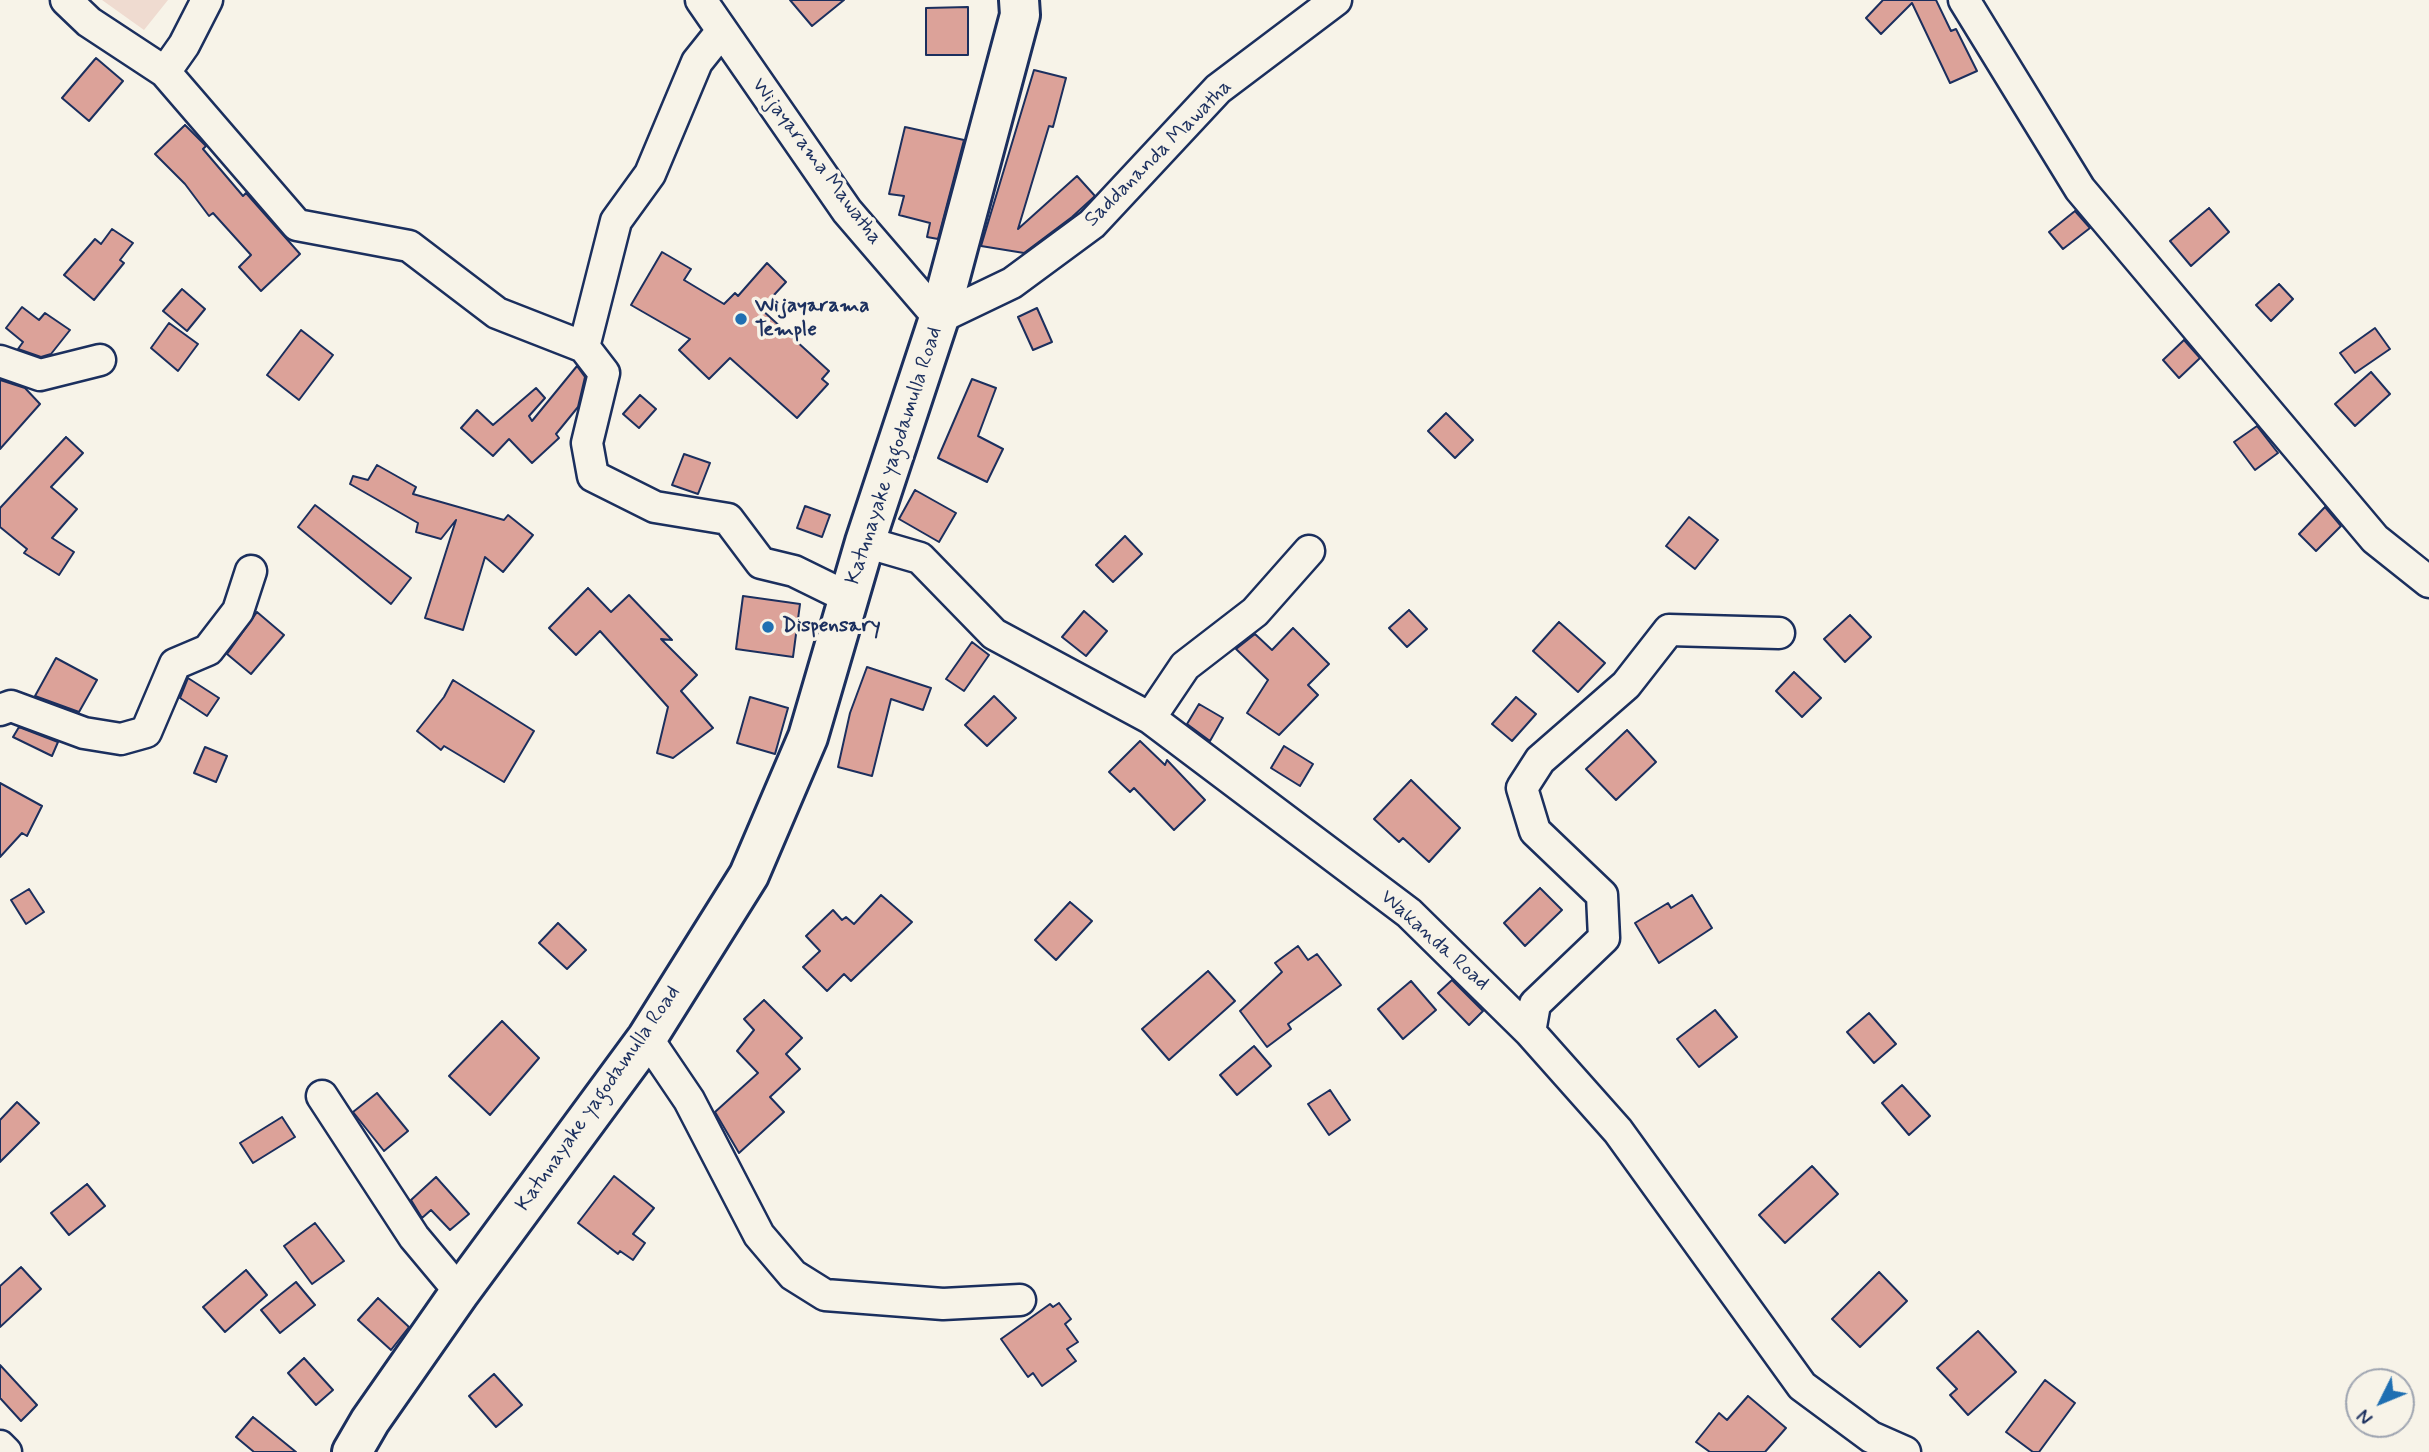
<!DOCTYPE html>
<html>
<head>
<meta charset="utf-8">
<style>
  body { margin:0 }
  #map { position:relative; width:2429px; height:1452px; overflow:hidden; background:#f7f3e8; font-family:Mynerve,sans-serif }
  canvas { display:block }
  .north { position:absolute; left:2345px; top:1368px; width:70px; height:70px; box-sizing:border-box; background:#f7f3e8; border:2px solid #9fa5b1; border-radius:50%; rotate:227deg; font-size:19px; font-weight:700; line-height:28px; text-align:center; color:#1b2f5e }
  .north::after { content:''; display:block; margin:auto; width:24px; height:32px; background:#1f6fb2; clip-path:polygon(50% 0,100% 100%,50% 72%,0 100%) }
</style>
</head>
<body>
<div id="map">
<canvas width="2429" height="1452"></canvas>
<div class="north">N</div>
</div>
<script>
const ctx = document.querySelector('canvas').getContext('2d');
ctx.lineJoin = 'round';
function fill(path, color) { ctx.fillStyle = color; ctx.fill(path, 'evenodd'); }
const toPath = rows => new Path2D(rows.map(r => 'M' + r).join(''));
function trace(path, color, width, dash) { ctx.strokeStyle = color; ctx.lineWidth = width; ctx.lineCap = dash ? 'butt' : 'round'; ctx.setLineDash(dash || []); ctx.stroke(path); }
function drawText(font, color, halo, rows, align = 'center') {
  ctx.font = font + ' Mynerve,sans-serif'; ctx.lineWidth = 7; ctx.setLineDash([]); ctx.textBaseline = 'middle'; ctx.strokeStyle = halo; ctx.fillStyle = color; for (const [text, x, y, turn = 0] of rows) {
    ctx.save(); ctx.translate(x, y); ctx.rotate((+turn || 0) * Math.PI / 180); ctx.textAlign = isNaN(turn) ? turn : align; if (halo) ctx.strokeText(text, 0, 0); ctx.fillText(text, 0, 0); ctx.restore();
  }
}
fill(toPath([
  [102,0,168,0,144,30]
]), '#efdbd0');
const building = toPath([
  [790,0,844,0,812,26,790,0],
  [1883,0,1936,0,1951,31,1956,29,1977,71,1950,83,1912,3,1881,34,1866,18,1883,0],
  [968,7,968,55,926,55,926,8,968,7],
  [96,58,123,81,89,121,62,98,96,58],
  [1034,70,1066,78,1053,127,1049,126,1018,229,1077,176,1095,196,1072,217,1024,253,981,246,1034,70],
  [185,125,206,146,203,149,243,196,246,193,300,254,261,291,239,267,251,255,213,213,209,216,185,184,155,154,185,125],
  [905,127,964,140,938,239,927,237,930,223,899,215,904,196,889,194,905,127],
  [2209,208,2229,232,2191,266,2170,241,2209,208],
  [2075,211,2090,228,2063,249,2049,232,2075,211],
  [112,229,133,243,120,260,124,263,94,300,64,275,95,239,101,244,112,229],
  [662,252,691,269,684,280,724,304,735,293,738,296,767,263,786,282,761,309,829,371,822,379,828,384,797,418,730,358,709,379,679,350,690,339,631,305,662,252],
  [2279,284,2293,299,2271,321,2256,305,2279,284],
  [182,289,205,309,187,331,163,311,182,289],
  [22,307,39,320,45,313,70,330,51,354,41,357,18,349,23,342,6,328,22,307],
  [1037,308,1052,342,1033,350,1018,317,1037,308],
  [169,323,198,344,178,371,151,348,169,323],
  [2375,328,2390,349,2355,373,2340,353,2375,328],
  [301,330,333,355,299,400,267,375,301,330],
  [2184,340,2200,358,2179,378,2163,360,2184,340],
  [577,366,585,377,578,407,556,434,559,438,532,463,509,439,493,456,461,428,477,410,493,425,536,388,545,398,529,416,532,421,577,366],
  [2371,372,2390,394,2355,426,2335,404,2371,372],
  [972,379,996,388,978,436,1003,449,987,482,938,458,972,379],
  [0,380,25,388,40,404,0,449,0,380],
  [640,395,656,409,639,428,623,414,640,395],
  [1446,413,1473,440,1455,458,1428,431,1446,413],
  [2257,426,2278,453,2255,470,2234,442,2257,426],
  [66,437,83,453,51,487,77,509,52,538,74,552,59,575,24,553,27,549,0,527,0,508,66,437],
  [684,454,710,463,698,494,672,485,684,454],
  [377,465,416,487,413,494,504,520,508,515,533,535,503,572,485,557,463,630,425,618,456,520,441,539,416,532,418,523,350,484,353,476,368,480,377,465],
  [915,490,956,513,939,542,899,519,915,490],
  [315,505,411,578,391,604,298,527,315,505],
  [805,506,830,515,822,537,797,528,805,506],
  [2325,507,2341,526,2316,551,2299,534,2325,507],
  [1689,517,1718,540,1695,569,1666,546,1689,517],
  [1125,536,1142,554,1113,582,1096,565,1125,536],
  [588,588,611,612,629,595,672,640,661,639,697,675,681,691,713,728,673,758,657,753,668,707,600,631,576,655,549,628,588,588],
  [743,596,800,604,793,657,736,649,743,596],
  [1409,610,1427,629,1407,647,1389,628,1409,610],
  [1084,611,1107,631,1086,656,1062,637,1084,611],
  [257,612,284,635,251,674,227,654,257,612],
  [1850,615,1871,637,1845,662,1824,639,1850,615],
  [1559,622,1605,663,1578,692,1533,651,1559,622],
  [1293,628,1329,664,1308,685,1318,695,1279,735,1247,713,1268,680,1236,649,1255,634,1272,650,1293,628],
  [972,642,989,655,964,691,946,679,972,642],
  [56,658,97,680,79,712,35,696,56,658],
  [867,667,931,688,923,710,891,699,872,776,838,767,850,713,867,667],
  [1794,672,1821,698,1802,717,1776,691,1794,672],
  [188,678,219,698,207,716,180,698,188,678],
  [453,680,534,731,504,782,444,746,441,750,417,731,444,697,453,680],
  [994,696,1016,718,987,746,965,725,994,696],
  [750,697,788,708,775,754,737,743,750,697],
  [1516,697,1536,714,1512,741,1492,724,1516,697],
  [1199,704,1223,718,1210,741,1187,724,1199,704],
  [19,727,58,742,52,756,13,737,19,727],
  [1627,730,1656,762,1616,800,1586,769,1627,730],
  [1140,741,1165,765,1167,760,1205,800,1174,830,1134,788,1130,792,1109,772,1140,741],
  [1284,746,1313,764,1300,786,1271,768,1284,746],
  [205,747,227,756,216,782,194,773,205,747],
  [1411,780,1460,828,1429,862,1403,838,1399,842,1374,819,1411,780],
  [0,783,42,806,27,836,22,833,0,857,0,783],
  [1540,888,1562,910,1525,946,1504,923,1540,888],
  [29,889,44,912,26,924,11,900,29,889],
  [881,895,912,922,851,981,844,974,827,991,803,967,820,951,806,936,833,910,842,920,846,917,854,924,881,895],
  [1692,895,1712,928,1659,963,1635,923,1668,903,1671,908,1692,895],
  [1070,902,1092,921,1056,960,1035,940,1070,902],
  [558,923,586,950,567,969,539,943,558,923],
  [1298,946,1308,960,1317,954,1341,985,1288,1024,1291,1029,1267,1047,1240,1011,1282,972,1275,963,1298,946],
  [1208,971,1235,1001,1169,1060,1142,1029,1208,971],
  [1452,980,1483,1011,1469,1025,1438,993,1452,980],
  [1411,981,1436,1010,1403,1039,1378,1009,1411,981],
  [764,1000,802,1038,786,1054,800,1069,770,1097,784,1112,739,1153,715,1112,758,1073,737,1051,754,1030,744,1019,764,1000],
  [1715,1010,1737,1037,1699,1067,1677,1039,1715,1010],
  [1869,1013,1896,1044,1874,1063,1847,1032,1869,1013],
  [502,1021,539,1058,490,1115,449,1076,502,1021],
  [1254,1046,1271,1066,1237,1095,1220,1075,1254,1046],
  [1902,1085,1930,1116,1909,1135,1882,1103,1902,1085],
  [1330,1090,1350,1120,1329,1135,1308,1104,1330,1090],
  [377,1093,408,1131,384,1151,353,1112,377,1093],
  [17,1102,39,1123,0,1162,0,1120,17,1102],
  [282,1117,295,1137,253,1163,240,1143,282,1117],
  [1812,1166,1838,1194,1785,1243,1759,1215,1812,1166],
  [614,1176,654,1208,633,1234,645,1243,633,1260,620,1251,618,1254,578,1223,614,1176],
  [436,1177,469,1214,450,1230,431,1210,422,1218,411,1200,436,1177],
  [87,1184,105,1206,69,1235,51,1213,87,1184],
  [315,1223,344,1261,312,1284,284,1246,315,1223],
  [21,1267,41,1289,0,1327,0,1286,21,1267],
  [246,1270,267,1295,225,1332,203,1307,246,1270],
  [1879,1272,1907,1301,1860,1347,1832,1319,1879,1272],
  [296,1282,315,1305,280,1333,261,1310,296,1282],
  [378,1298,409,1327,391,1350,358,1320,378,1298],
  [1059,1303,1071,1319,1065,1324,1078,1342,1067,1349,1076,1361,1042,1386,1033,1373,1028,1377,1001,1339,1050,1304,1053,1307,1059,1303],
  [1978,1331,2016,1372,1968,1415,1950,1395,1957,1389,1937,1368,1978,1331],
  [304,1358,333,1390,316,1405,288,1373,304,1358],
  [0,1365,37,1405,21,1421,0,1398,0,1365],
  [494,1374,522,1405,496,1427,469,1396,494,1374],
  [2045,1380,2075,1403,2039,1452,2033,1452,2006,1432,2045,1380],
  [1748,1396,1786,1428,1765,1452,1710,1452,1696,1442,1719,1413,1727,1420,1748,1396],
  [253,1417,296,1452,254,1452,236,1437,253,1417]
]);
fill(building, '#dca299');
trace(building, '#1b2f5e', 2);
const minor = toPath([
  [66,0,89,22,165,72],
  [207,0,184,45,165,72,297,225,409,246,497,313,584,347],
  [701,0,847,211,939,318,1012,283,1092,224,1218,89,1336,0],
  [1964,0,2080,189,2375,539,2429,582],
  [721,32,697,62,650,174,616,221,584,347,604,373,587,443,593,476,655,507,728,519,761,563,794,571,849,598],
  [0,361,40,375,100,360],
  [865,542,920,558,994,634,1150,718,1409,913,1530,1032,1618,1131,1802,1386,1871,1437,1905,1452],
  [0,710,11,706,84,733,121,739,146,732,175,664,208,650,238,611,251,571],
  [1150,718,1185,666,1255,612,1309,551],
  [1530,1032,1535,1004,1604,938,1602,895,1535,831,1522,788,1540,760,1626,685,1669,630,1779,633],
  [647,1038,689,1100,759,1235,793,1275,825,1295,943,1304,1020,1300],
  [322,1096,414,1237,460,1292],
  [0,1446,6,1452]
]);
const secondary = toPath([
  [352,1452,370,1421,460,1292,647,1038,749,875,808,737,865,542,939,318,1020,15,1019,0]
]);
trace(minor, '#1b2f5e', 35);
trace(secondary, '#1b2f5e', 44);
trace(minor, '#f7f3e8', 30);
trace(secondary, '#f7f3e8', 38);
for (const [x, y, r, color] of [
  [741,319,7,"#1f6fb2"],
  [768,627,7,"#1f6fb2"]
]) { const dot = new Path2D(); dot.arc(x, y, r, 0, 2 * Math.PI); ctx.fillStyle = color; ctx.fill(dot); trace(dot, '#f7f3e8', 2.5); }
drawText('21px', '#1b2f5e', '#f7f3e8', [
  ["Saddananda Mawatha",1159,154,-45],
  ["Wijayarama Mawatha",816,162,53],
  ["Katunayake yagodamulla Road",895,456,-72],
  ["Wakanda Road",1434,941,42],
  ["Katunayake yagodamulla Road",599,1099,-55]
]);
drawText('bold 21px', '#1b2f5e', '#f7f3e8', [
  ["Wijayarama",755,307],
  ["Temple",755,331],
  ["Dispensary",782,627]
], 'left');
</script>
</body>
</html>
